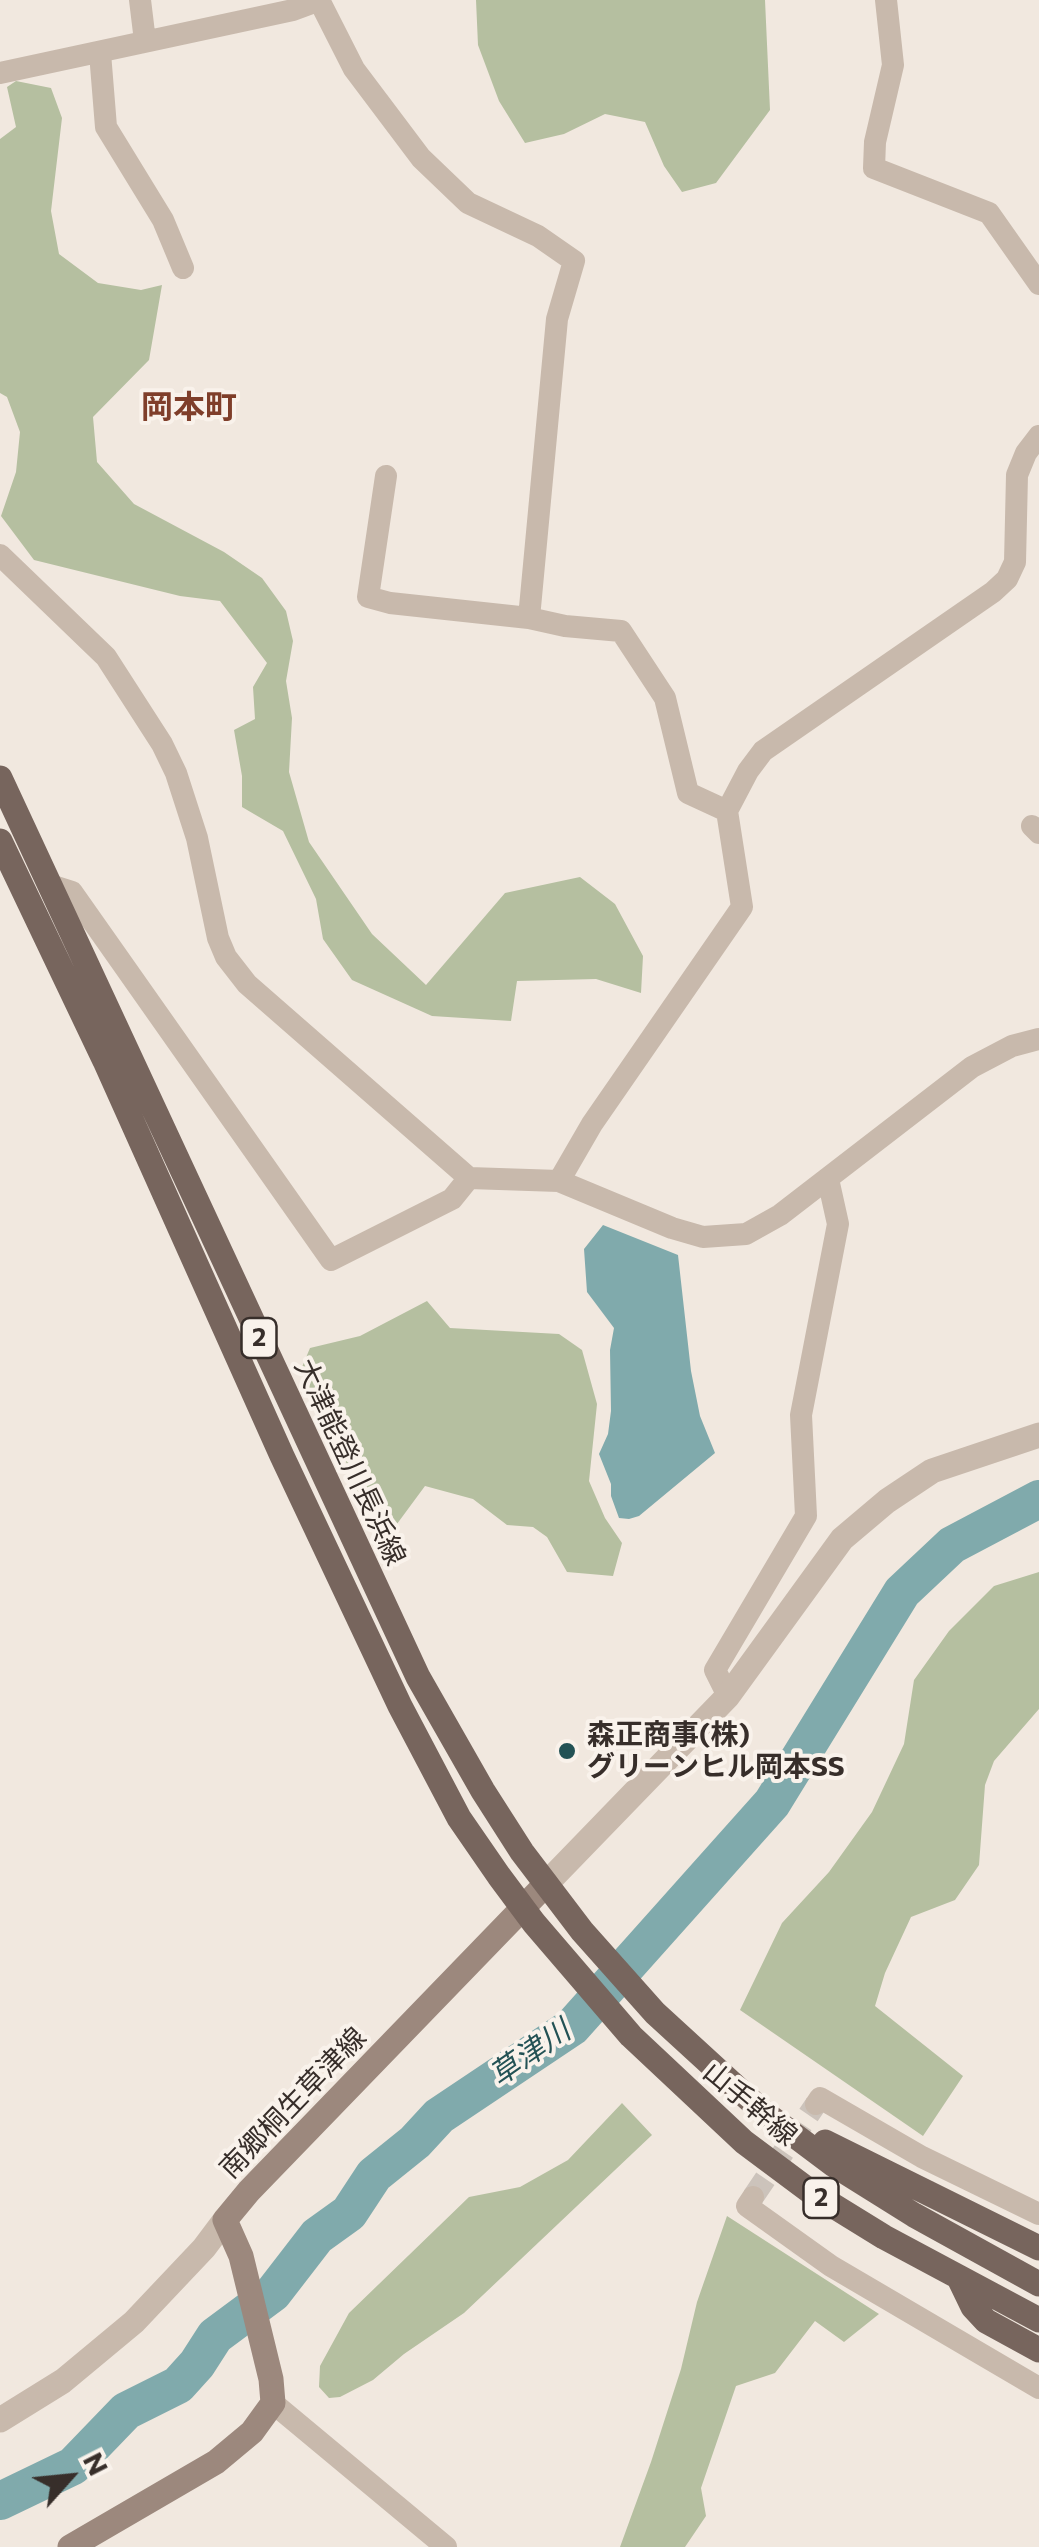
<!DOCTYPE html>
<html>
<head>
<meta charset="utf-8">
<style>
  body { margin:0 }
  #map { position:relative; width:1039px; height:2547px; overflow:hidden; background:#f1e8df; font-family:Commissioner,sans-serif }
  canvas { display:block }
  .north { position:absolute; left:20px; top:2427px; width:100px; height:100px; -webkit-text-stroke:8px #f9f2eb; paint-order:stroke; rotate:63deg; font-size:28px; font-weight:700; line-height:40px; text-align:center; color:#372e2a }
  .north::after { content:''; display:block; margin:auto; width:35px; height:45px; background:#372e2a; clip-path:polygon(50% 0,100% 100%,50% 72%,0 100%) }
</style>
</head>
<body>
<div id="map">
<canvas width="1039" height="2547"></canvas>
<div class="north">N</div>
</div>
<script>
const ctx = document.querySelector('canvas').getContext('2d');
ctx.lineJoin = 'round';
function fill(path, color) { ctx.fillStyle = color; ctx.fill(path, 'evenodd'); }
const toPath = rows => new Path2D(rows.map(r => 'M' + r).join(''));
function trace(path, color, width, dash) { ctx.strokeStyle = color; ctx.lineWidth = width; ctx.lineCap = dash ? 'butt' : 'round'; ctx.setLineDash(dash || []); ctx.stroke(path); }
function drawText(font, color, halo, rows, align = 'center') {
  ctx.font = font + ' Commissioner,"Noto Sans JP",sans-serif'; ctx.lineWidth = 8; ctx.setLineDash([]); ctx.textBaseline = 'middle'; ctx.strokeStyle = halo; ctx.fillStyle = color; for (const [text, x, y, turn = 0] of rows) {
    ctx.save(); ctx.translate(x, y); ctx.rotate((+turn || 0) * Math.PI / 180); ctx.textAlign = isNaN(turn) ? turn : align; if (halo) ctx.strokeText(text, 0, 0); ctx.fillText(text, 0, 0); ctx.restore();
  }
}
fill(toPath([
  [476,0,765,0,770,110,716,183,682,192,664,166,645,122,605,114,564,134,525,143,499,101,478,45],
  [16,81,51,88,62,118,51,211,59,254,98,283,141,290,162,285,149,360,93,417,97,462,134,504,224,552,262,578,286,611,293,641,286,681,292,718,289,772,309,842,372,934,426,985,505,893,580,877,615,904,643,956,641,993,596,979,517,981,511,1021,432,1016,352,980,323,939,316,899,283,831,242,807,242,776,234,730,255,719,253,687,267,663,220,601,180,596,34,560,1,516,16,472,20,432,7,397,0,393,0,139,16,127,7,87],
  [427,1301,450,1328,559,1334,582,1350,597,1404,589,1481,605,1518,622,1543,613,1576,567,1572,547,1537,533,1527,507,1525,473,1499,425,1486,394,1528,368,1519,336,1436,300,1372,310,1348,360,1336],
  [1039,1572,1039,1709,994,1761,985,1785,979,1865,955,1900,911,1917,885,1973,875,2006,963,2076,923,2136,740,2010,782,1923,829,1872,872,1812,904,1744,914,1680,949,1631,994,1586],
  [622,2103,652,2135,464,2313,404,2354,373,2380,340,2397,329,2398,319,2387,320,2366,349,2313,469,2197,520,2187,568,2160],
  [727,2216,879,2314,844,2342,815,2321,775,2373,736,2386,701,2488,706,2516,685,2547,620,2547,651,2462,681,2369,697,2302]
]), '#b5bfa0');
fill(toPath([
  [603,1225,678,1255,691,1371,700,1416,715,1453,639,1516,629,1519,619,1518,611,1496,611,1484,599,1454,608,1434,611,1411,610,1350,614,1328,587,1292,584,1249]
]), '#80aaac');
trace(toPath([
  [0,2501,73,2466,126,2411,178,2385,197,2364,215,2336,273,2293,317,2236,349,2213,374,2175,415,2142,439,2116,572,2027,772,1803,902,1592,952,1545,1039,1499]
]), '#80aaac', 38);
trace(toPath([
  [753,2197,816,2104]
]), '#ccc3bb', 22, [22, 11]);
trace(toPath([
  [140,0,145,41],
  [319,0,354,69,421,158,468,203,538,236,574,261,557,319,529,618,565,626,621,631,665,698,688,793,727,811],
  [886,0,893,65,875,142,874,168,989,213,1039,284],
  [100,53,106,127,163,220,183,268],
  [0,73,293,10,320,0],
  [386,476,368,597,390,603,529,618],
  [0,555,106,657,162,744,176,773,197,838,218,938,226,957,247,984,469,1178,559,1181,672,1228,703,1237,746,1234,780,1215,972,1067,1012,1046,1039,1039],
  [1032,826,1039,833],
  [50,885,72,892,331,1260,452,1199,469,1178],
  [559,1181,592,1124,742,907,727,811,748,771,763,751,993,592,1007,579,1015,562,1017,475,1026,453,1039,436],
  [728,1696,715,1670,806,1516,801,1415,838,1224,828,1179],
  [816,2104,820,2098,922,2157,1039,2214],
  [753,2197,747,2206,831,2266,1039,2388],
  [273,2403,446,2547]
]), '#c8b9ac', 22);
trace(toPath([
  [546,1884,728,1696,842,1539,887,1501,932,1471,1039,1435],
  [0,2420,63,2381,134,2322,204,2248,225,2220]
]), '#c8b9ac', 25);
trace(toPath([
  [70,2547,216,2462,252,2432,273,2403,271,2379,241,2256,225,2220,249,2191,546,1884]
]), '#9c887d', 25);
trace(toPath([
  [0,778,418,1677,483,1791,522,1852,582,1931,655,2013,762,2111,834,2165,914,2215,1039,2284],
  [0,841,105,1061,282,1456,400,1706,459,1818,499,1876,534,1923,631,2036,744,2142,811,2192,884,2237,1039,2320],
  [825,2142,1039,2248],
  [959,2278,973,2307,986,2321,1039,2350]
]), '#77655d', 25);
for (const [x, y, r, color] of [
  [567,1751,10,"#235255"]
]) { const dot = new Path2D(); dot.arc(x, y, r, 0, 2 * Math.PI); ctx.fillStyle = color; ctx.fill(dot); trace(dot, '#f9f2eb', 4); }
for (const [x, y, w] of [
  [259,1338,35],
  [821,2198,35]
]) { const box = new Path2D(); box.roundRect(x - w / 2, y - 20, w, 40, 8); ctx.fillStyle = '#f9f2eb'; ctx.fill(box); trace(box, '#372e2a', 2.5); }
drawText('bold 25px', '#372e2a', null, [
  ["2",259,1338],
  ["2",821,2198]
]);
drawText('28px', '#372e2a', '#f9f2eb', [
  ["大津能登川長浜線",350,1462,65],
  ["南郷桐生草津線",293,2103,-46],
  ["山手幹線",750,2104,40]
]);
drawText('bold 28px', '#372e2a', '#f9f2eb', [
  ["森正商事(株)",587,1735],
  ["グリーンヒル岡本SS",587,1767]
], 'left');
drawText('italic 30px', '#235255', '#f9f2eb', [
  ["草津川",530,2053,-35]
]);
drawText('bold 32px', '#7f3e2a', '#f9f2eb', [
  ["岡本町",189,407]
]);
</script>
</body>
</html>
